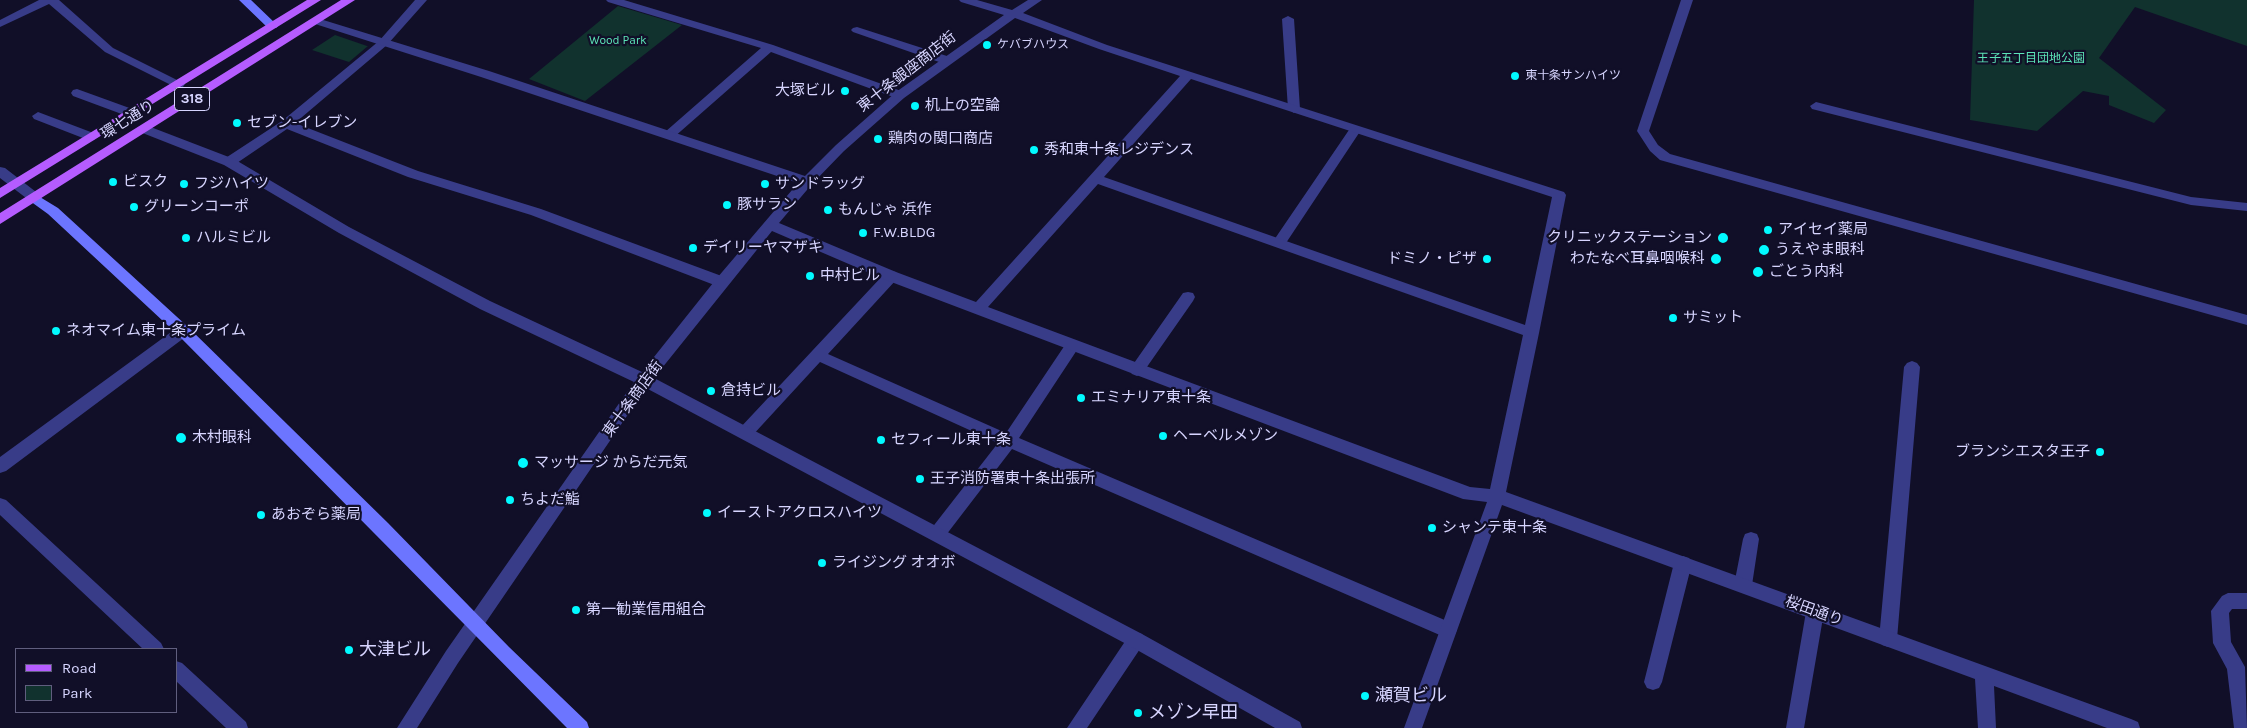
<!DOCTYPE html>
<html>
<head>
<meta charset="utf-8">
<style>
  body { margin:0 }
  #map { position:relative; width:2247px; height:728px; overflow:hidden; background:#110f28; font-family:Karla,sans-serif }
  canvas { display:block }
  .legend { position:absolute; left:15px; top:648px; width:162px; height:65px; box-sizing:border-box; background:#110f28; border:1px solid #605e7e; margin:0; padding:6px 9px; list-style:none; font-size:15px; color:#d7d5ff }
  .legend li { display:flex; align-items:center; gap:10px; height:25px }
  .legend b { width:25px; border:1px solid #605e7e }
</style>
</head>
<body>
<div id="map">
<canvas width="2247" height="728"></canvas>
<ul class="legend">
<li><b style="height:6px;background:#b55cff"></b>Road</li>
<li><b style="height:14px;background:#11322e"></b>Park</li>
</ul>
</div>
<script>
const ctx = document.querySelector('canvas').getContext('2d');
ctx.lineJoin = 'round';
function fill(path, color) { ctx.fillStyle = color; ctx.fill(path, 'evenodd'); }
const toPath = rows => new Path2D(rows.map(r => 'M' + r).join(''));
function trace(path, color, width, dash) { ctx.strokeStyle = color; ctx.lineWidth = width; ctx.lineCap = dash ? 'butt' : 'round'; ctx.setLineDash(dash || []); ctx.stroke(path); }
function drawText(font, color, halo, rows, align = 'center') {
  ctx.font = font + ' Karla,"Noto Sans JP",sans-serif'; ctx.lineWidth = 4.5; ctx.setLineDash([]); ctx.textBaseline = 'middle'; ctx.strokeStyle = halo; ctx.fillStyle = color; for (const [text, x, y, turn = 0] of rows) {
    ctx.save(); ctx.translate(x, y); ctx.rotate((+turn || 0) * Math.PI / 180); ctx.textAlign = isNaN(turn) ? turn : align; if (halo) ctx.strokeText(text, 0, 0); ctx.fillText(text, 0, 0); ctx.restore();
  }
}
fill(toPath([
  [1974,0,2247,0,2247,46,2135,7,2099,58,2166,110,2154,123,2109,105,2109,96,2083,91,2037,131,1970,120],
  [618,6,682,25,585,101,529,79],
  [335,35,367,46,368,46,349,62,312,50]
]), '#11322e');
fill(toPath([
  [415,0,427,0,387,45,295,123,418,171,541,209,727,278,729,282,727,286,717,286,531,215,408,177,287,129,234,165,224,165,223,162,224,159,282,121,379,41,415,0],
  [606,0,624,0,773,45,904,92,906,95,900,99,896,98,771,52,673,138,665,138,663,135,665,132,761,48,608,2,606,0],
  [1288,16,1294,19,1300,109,1294,113,1288,109,1282,19,1288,16],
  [857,27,950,57,952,60,946,64,942,63,853,32,851,30,853,28,857,27],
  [77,89,135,110,137,113,131,117,127,116,73,96,71,93,73,90,77,89],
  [1816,102,2191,197,2247,203,2247,211,2191,205,1812,109,1810,106,1816,102],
  [38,112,96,134,98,137,92,141,88,140,34,119,32,116,38,112],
  [1355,126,1361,130,1284,246,1274,246,1272,243,1274,240,1351,127,1355,126],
  [891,271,896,272,898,276,896,280,828,354,1006,433,1067,342,1072,340,1077,342,1079,346,1077,350,1019,438,1454,624,1457,630,1454,636,1448,638,1442,636,1012,449,943,539,937,541,931,539,929,534,931,529,998,443,820,362,751,437,745,439,739,437,737,433,739,429,886,272,891,271],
  [1188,292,1193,293,1195,297,1193,301,1142,374,1137,376,1132,374,1129,370,1132,366,1183,293,1188,292],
  [1912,361,1917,363,1920,367,1897,639,1894,645,1888,647,1882,645,1879,639,1904,367,1907,363,1912,361],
  [0,498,6,500,161,643,164,649,143,649,0,515,0,498],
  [1751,532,1757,534,1759,539,1752,585,1749,590,1743,593,1737,590,1734,585,1743,539,1745,534,1751,532],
  [1683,556,1689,558,1692,563,1662,682,1659,688,1653,690,1647,688,1644,682,1674,563,1677,558,1683,556],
  [2228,593,2247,593,2247,609,2232,609,2229,613,2231,642,2245,667,2247,728,2234,728,2227,669,2213,643,2211,611,2222,596,2228,593],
  [1815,604,1821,606,1824,612,1804,728,1786,728,1806,612,1809,606,1815,604],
  [1136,632,1142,634,1145,640,1142,646,1087,728,1067,728,1130,634,1136,632],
  [176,661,182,663,246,722,248,728,226,728,176,681,176,661]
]), '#383c88');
fill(toPath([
  [39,0,59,0,113,48,185,84,183,87,175,87,105,52,49,4,0,27,0,20,39,0],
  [959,0,977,0,1012,10,1028,0,1042,0,1023,13,1107,45,1564,192,1566,195,1539,333,1506,492,2131,719,2138,722,2140,728,2107,728,1994,686,1996,728,1978,728,1975,679,1502,505,1422,728,1404,728,1487,502,1463,499,886,280,772,231,654,378,1142,634,1300,722,1302,728,1275,728,1130,646,646,388,458,663,417,728,397,728,446,651,634,382,480,309,339,233,224,165,140,132,138,129,140,126,148,126,234,159,349,227,490,301,642,372,717,278,798,183,481,77,312,23,310,21,312,19,320,19,489,71,805,176,836,145,896,92,1004,15,961,2,959,0],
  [1015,18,1099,49,1180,76,976,302,896,272,779,223,812,184,844,151,904,98,1015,18],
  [1191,79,1552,197,1525,325,1104,177,1191,79],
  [1098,184,1523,335,1490,489,1470,487,988,307,1098,184],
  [1681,0,1693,0,1649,131,1658,145,1670,154,2247,315,2247,325,1660,160,1650,151,1637,131,1681,0],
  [0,167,5,168,40,195,42,198,40,201,30,201,0,178,0,167],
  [183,326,188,327,190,331,188,335,6,471,0,473,0,457,178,327,183,326]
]), '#383c88');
fill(toPath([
  [239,0,251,0,276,24,278,26,276,28,268,28,239,0],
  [35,194,58,208,188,327,388,523,509,647,587,722,589,728,567,728,178,335,48,214,30,201,28,198,35,194]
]), '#6c75ff');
fill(toPath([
  [307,0,321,0,0,198,0,188,307,0],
  [341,0,355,0,0,224,0,213,341,0]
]), '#b55cff');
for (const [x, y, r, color] of [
  [987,45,5,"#01faff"],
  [1515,76,5,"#01faff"],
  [845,91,5,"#01faff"],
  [915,106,5,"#01faff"],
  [237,123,5,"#01faff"],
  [878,139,5,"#01faff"],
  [1034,150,5,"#01faff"],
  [113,182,5,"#01faff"],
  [184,184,5,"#01faff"],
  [765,184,5,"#01faff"],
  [727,205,5,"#01faff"],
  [134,207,5,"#01faff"],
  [828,210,5,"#01faff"],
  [1768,230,5,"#01faff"],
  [863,233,5,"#01faff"],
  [186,238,5,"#01faff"],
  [1723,238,6,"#01faff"],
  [693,248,5,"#01faff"],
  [1764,250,6,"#01faff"],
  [1487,259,5,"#01faff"],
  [1716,259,6,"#01faff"],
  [1758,272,6,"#01faff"],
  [810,276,5,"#01faff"],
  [1673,318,5,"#01faff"],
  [56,331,5,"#01faff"],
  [711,391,5,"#01faff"],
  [1081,398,5,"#01faff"],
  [1163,436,5,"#01faff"],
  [181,438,6,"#01faff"],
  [881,440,5,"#01faff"],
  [2100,452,5,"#01faff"],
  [523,463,6,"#01faff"],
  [920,479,5,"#01faff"],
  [510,500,5,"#01faff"],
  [707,513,5,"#01faff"],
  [261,515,5,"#01faff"],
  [1432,528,5,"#01faff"],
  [822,563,5,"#01faff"],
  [576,610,5,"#01faff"],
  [349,650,5,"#01faff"],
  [1365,696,5,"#01faff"],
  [1138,713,5,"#01faff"]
]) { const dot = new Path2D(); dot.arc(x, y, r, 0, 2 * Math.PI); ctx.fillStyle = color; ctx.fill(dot); trace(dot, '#110f28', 2); }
drawText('12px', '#5ce4b7', '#110f28', [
  ["Wood Park",618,41],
  ["王子五丁目団地公園",2031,59]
]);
drawText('12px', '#d7d5ff', '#110f28', [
  ["ケバブハウス",997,45],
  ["東十条サンハイツ",1525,76]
], 'left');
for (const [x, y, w] of [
  [192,99,35]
]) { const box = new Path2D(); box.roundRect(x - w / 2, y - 11.5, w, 23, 4); ctx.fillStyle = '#110f28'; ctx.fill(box); trace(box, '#d7d5ff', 1); }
drawText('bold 14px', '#d7d5ff', null, [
  ["318",192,99]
]);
drawText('15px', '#d7d5ff', '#110f28', [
  ["東十条銀座商店街",907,72,-38],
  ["環七通り",128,120,-32],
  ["東十条商店街",633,399,-54],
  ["桜田通り",1814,611,20]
]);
drawText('15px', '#d7d5ff', '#110f28', [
  ["大塚ビル",835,91,"right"],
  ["机上の空論",925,106],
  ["セブン-イレブン",247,123],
  ["鶏肉の関口商店",888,139],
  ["秀和東十条レジデンス",1044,150],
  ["ビスク",123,182],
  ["フジハイツ",194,184],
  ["サンドラッグ",775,184],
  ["豚サラン",737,205],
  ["グリーンコーポ",144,207],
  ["もんじゃ 浜作",838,210],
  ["アイセイ薬局",1778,230],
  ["F.W.BLDG",873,233],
  ["ハルミビル",196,238],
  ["クリニックステーション",1712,238,"right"],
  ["デイリーヤマザキ",703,248],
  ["うえやま眼科",1775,250],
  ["ドミノ・ピザ",1477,259,"right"],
  ["わたなべ耳鼻咽喉科",1705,259,"right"],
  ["ごとう内科",1769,272],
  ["中村ビル",820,276],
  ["サミット",1683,318],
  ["ネオマイム東十条プライム",66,331],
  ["倉持ビル",721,391],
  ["エミナリア東十条",1091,398],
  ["ヘーベルメゾン",1173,436],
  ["木村眼科",192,438],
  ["セフィール東十条",891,440],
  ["ブランシエスタ王子",2090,452,"right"],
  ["マッサージ からだ元気",534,463],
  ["王子消防署東十条出張所",930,479],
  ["ちよだ鮨",520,500],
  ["イーストアクロスハイツ",717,513],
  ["あおぞら薬局",271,515],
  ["シャンテ東十条",1442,528],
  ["ライジング オオボ",832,563],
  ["第一勧業信用組合",586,610]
], 'left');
drawText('18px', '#d7d5ff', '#110f28', [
  ["大津ビル",359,650],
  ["瀬賀ビル",1375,696],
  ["メゾン早田",1148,713]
], 'left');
</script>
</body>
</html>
